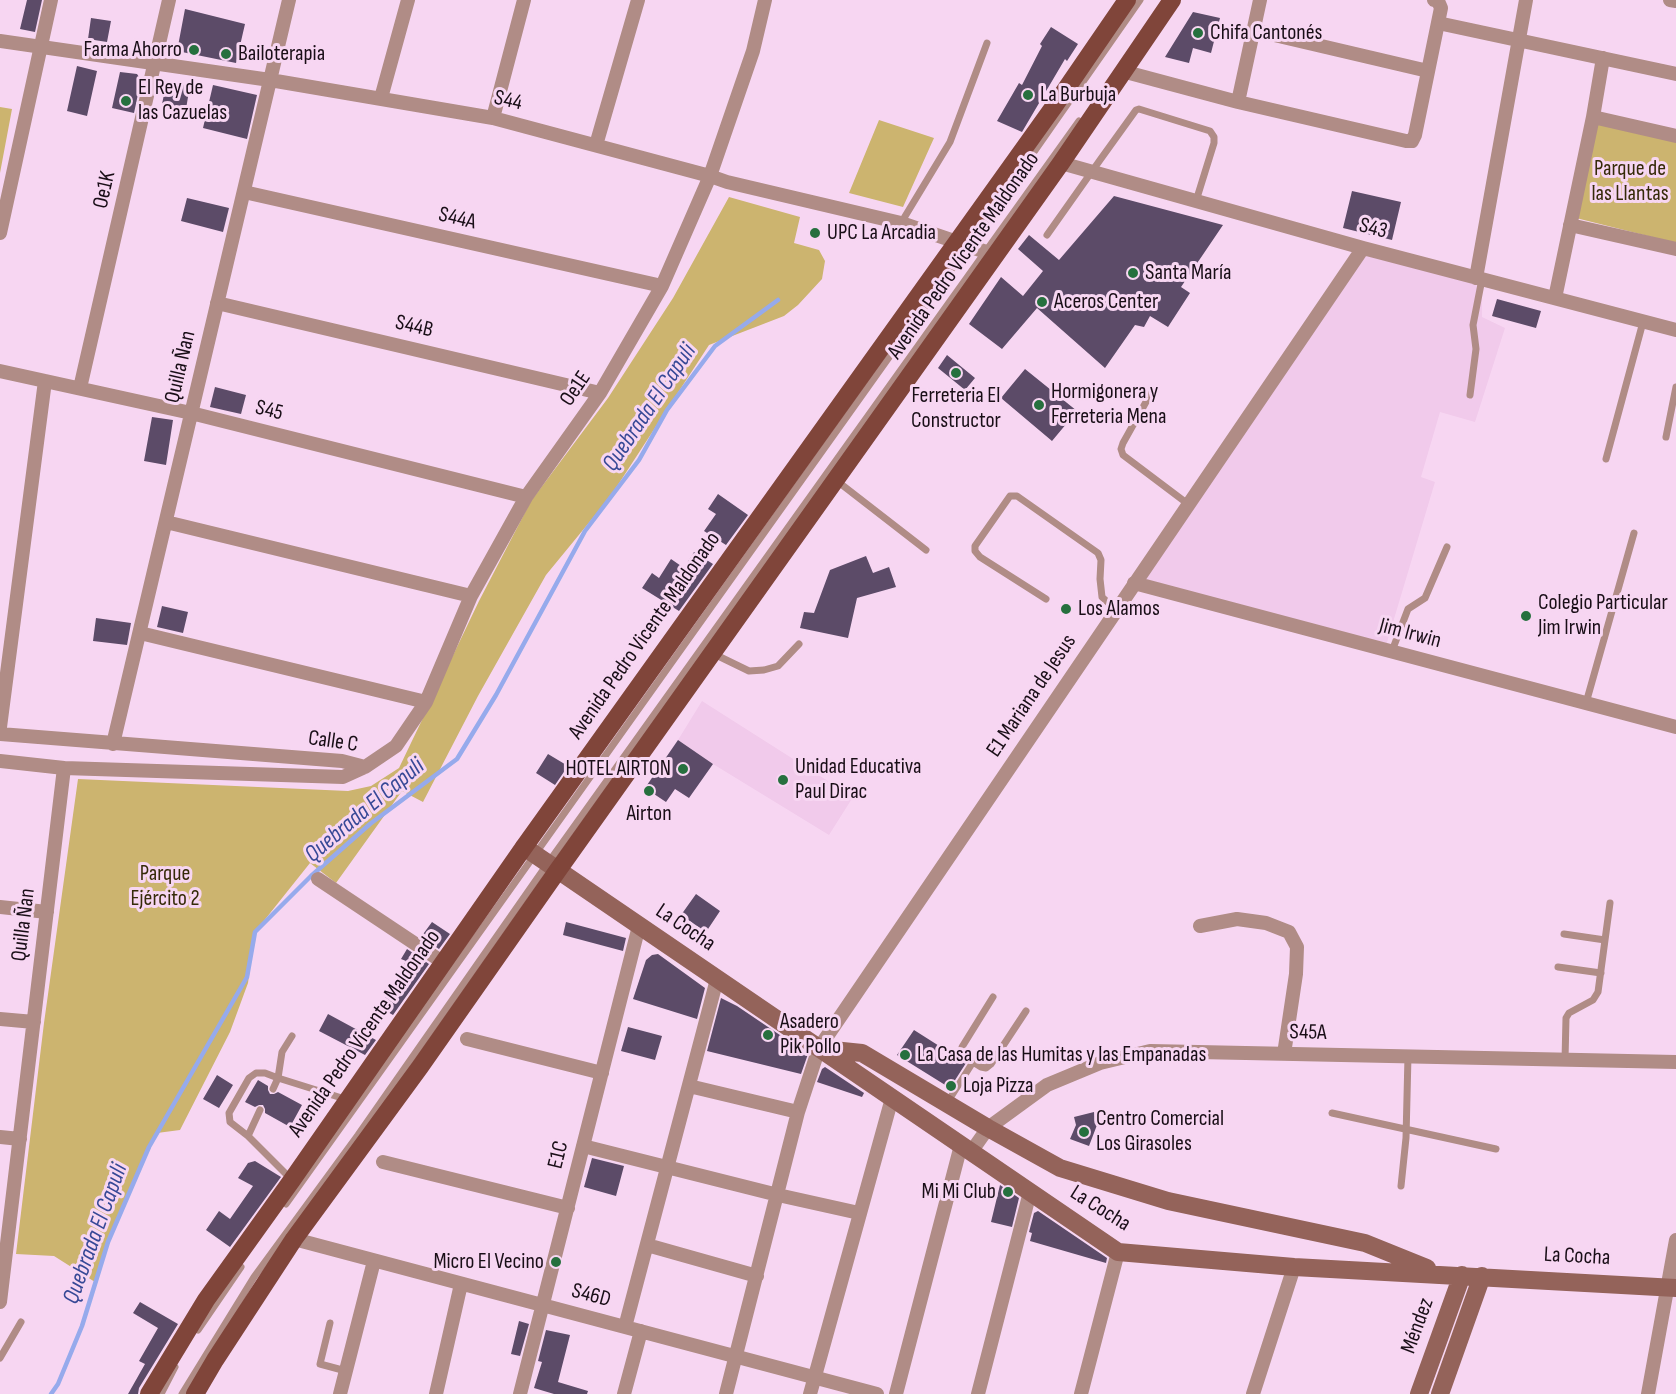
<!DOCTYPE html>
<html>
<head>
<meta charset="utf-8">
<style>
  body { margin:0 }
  canvas { display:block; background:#f7d6f2 }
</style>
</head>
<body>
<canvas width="1676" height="1394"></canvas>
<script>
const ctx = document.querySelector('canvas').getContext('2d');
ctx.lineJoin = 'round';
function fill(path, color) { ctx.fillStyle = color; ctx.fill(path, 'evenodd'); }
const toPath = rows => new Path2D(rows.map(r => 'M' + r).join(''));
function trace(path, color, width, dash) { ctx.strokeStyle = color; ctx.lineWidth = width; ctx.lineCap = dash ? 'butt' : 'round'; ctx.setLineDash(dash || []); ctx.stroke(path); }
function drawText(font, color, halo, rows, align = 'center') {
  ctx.font = font + ' "Sofia Sans Condensed",sans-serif'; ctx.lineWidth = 6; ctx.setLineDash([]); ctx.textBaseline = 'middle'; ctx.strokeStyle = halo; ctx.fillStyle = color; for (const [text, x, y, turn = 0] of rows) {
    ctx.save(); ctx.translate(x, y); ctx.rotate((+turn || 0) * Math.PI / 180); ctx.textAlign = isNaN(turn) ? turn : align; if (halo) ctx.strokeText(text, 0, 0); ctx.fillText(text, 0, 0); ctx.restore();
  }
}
fill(toPath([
  [1363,248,1482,279,1482,317,1505,328,1475,422,1440,412,1421,477,1435,482,1385,649,1134,583],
  [702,701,853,797,829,835,713,764,678,740]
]), '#f1caeb');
fill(toPath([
  [0,107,12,109,0,173],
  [879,120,934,138,903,207,849,193],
  [1597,124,1676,140,1676,243,1572,217],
  [729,197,800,217,794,243,819,250,825,261,822,279,798,305,784,316,709,345,610,497,546,575,478,696,423,802,402,791,336,883,310,863,255,932,248,983,230,1032,180,1130,157,1133,108,1242,95,1282,54,1256,16,1254,44,1023,78,779,348,791,371,786,399,768,479,601,531,501,608,398,673,298]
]), '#ccb46f');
trace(toPath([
  [51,1394,58,1384,82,1326,108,1242,149,1147,247,977,255,932,311,876,370,824,457,759,496,695,585,531,639,460,667,410,715,346,778,300]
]), '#96aaec', 4.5);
fill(toPath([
  [27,0,42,0,35,32,20,29],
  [185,9,245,24,236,63,182,52,178,46],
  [1193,12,1220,18,1211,53,1193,48,1189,63,1165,57],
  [91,18,111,21,107,42,88,39],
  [1051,27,1078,44,1067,61,1065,59,1022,132,997,121,1019,83,1022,85,1042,46,1040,44],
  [77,66,97,71,87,116,67,111],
  [120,72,137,74,141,80,134,113,112,108],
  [170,81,190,85,186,109,162,104,165,90],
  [213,85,257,95,247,139,203,128],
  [1352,191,1401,202,1392,240,1343,228],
  [1114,196,1223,225,1181,287,1190,293,1168,327,1150,316,1144,327,1135,325,1105,368,1037,308,1002,349,969,324,1001,277,1023,296,1043,271,1018,249,1029,235,1059,260],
  [187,198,229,208,223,232,181,221],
  [1497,299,1541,311,1536,328,1492,316],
  [947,355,975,378,965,390,938,368],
  [1025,369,1077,411,1052,441,1001,398],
  [215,387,246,395,241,414,210,407],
  [152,417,173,420,166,465,144,461],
  [718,494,748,515,726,545,704,531,716,514,708,509],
  [694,552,713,564,679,611,642,588,652,573,659,578,671,559,684,568],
  [866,556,873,573,889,567,896,587,857,598,848,638,800,628,804,612,814,613,830,570],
  [162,606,188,612,183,633,157,627],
  [96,618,131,623,127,645,93,641],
  [678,740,713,764,689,798,675,789,666,802,645,788],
  [548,754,568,766,555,785,536,773],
  [696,894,720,911,706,932,681,915],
  [432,922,450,934,439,949,421,937],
  [566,922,626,938,623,951,563,935],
  [407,949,429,964,393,1015,379,1007,398,979,396,978,406,961,401,959],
  [658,954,705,988,697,1019,633,999,646,960,652,955],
  [721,998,737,1006,808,1054,801,1074,707,1051],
  [328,1014,376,1040,365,1055,319,1031],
  [628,1027,662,1036,655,1060,621,1051],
  [914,1030,966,1063,950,1088,897,1055],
  [825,1067,864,1093,862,1097,817,1082,822,1069],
  [217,1075,233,1085,219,1108,203,1099],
  [258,1080,268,1086,268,1090,270,1094,274,1094,278,1092,302,1105,290,1127,265,1113,265,1109,263,1105,259,1105,255,1107,245,1102],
  [1094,1112,1097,1125,1089,1146,1070,1139,1076,1125,1074,1117],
  [592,1158,624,1166,616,1196,584,1187],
  [255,1161,281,1177,230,1247,206,1230,219,1211,230,1219,253,1186,238,1178,248,1163],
  [1000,1185,1019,1198,1012,1227,991,1222],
  [1038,1211,1107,1258,1106,1263,1030,1241,1032,1233,1029,1232,1034,1213],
  [140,1302,178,1324,139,1388,138,1394,128,1394,145,1364,139,1361,158,1328,133,1313],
  [519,1321,529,1324,520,1356,511,1354],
  [546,1330,570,1335,558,1382,588,1391,587,1394,554,1394,534,1388,542,1362,538,1361]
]), '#5c4b68');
trace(toPath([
  [901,223,950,142,987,43],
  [1047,235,1100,160,1136,110,1139,109,1210,131,1214,137,1214,143,1196,201],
  [1151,393,1123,443,1121,449,1123,455,1188,504],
  [1470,395,1476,349,1473,325,1482,279],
  [1666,437,1676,387],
  [1606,459,1643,322],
  [837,481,926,550],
  [1046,599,980,557,975,551,975,546,1010,496,1017,496,1098,553,1101,560,1100,579,1102,597,1116,610],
  [1392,651,1408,609,1425,598,1447,547],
  [714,654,749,671,764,670,778,666,799,644],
  [1586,703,1634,533],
  [1564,934,1605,940],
  [1558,967,1601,973],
  [1565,1060,1566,1018,1569,1013,1593,1000,1598,992,1610,903],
  [973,1062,981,1067,986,1068,991,1064,1026,1011],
  [273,1089,278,1078,345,1099],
  [947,1103,973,1062,963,1052,962,1047,993,997],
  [260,1110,248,1136,291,1179],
  [1332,1113,1496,1149],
  [248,1136,230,1122,229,1113,249,1078,256,1073,265,1073,278,1078,282,1052,292,1036],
  [1401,1186,1406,1138,1408,1056],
  [286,1204,969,245,1140,0],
  [330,1323,320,1364,346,1371],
  [198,1330,241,1267],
  [0,1358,21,1322],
  [161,1394,175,1367],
  [182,1394,254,1277,358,1135,548,863,1079,121]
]), '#b08c86', 7);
trace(toPath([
  [1670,0,1676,1],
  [1438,23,1676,74],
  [1253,30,1428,71],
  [0,41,270,80,493,118,710,176,727,182,901,223,995,255],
  [1122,71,1238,102,1406,141,1412,141,1415,135,1441,8,1438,1,1434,0],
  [381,98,408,0],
  [1238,102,1260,0],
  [1593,117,1676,136],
  [493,118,524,0],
  [596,145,638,0],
  [1061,163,1363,248,1676,330],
  [244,192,662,286],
  [1570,225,1676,249],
  [0,233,51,0],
  [1476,278,1526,0],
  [1555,298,1593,117,1603,58],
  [217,303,600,393],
  [0,371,191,413,526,497],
  [80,388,169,0],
  [166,522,471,596],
  [1134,583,1676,727],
  [140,633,426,702],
  [0,727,45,381],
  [0,734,342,761,365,767],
  [113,744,289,0],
  [0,761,64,768,343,777,365,767,396,746,426,702,471,596,526,497,600,393,662,286,710,176,753,51,765,0],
  [318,879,444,963],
  [0,907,47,912],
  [1200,926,1237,919,1266,923,1289,932,1297,947,1296,974,1284,1054],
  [0,1019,34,1022],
  [467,1039,602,1073],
  [689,1086,798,1112],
  [0,1137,20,1139],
  [583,1146,778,1195,859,1213],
  [971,1152,988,1128,1047,1085,1100,1063,1150,1051,1676,1062],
  [383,1162,568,1208],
  [294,1239,877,1394],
  [647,1245,757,1276],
  [0,1302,64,768],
  [625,1327,717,979],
  [340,1394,374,1261],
  [436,1394,461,1284],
  [520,1394,639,926],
  [624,1394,641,1331],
  [726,1394,798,1112,819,1048,1363,248],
  [810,1394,892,1098],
  [896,1394,961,1145],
  [978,1394,1030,1192],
  [1081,1394,1118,1252],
  [1253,1394,1294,1267],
  [1648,1394,1676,1240]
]), '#b08c86', 14);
trace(toPath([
  [524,847,1118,1252,1294,1267,1676,1288],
  [823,1049,862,1053,988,1128,1060,1168,1168,1201,1365,1243,1427,1268],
  [1419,1394,1462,1275],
  [1440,1394,1482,1276]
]), '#94635a', 18);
trace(toPath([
  [149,1394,206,1300,292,1180,524,847,1055,105,1127,0],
  [195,1394,215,1360,294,1239,420,1067,558,870,1061,163,1172,0]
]), '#80453a', 18);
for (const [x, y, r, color] of [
  [1198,33,6,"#26703e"],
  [194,50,6,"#26703e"],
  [226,54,6,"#26703e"],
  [1028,95,6,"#26703e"],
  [126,101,6,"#26703e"],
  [815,233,6,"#26703e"],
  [1133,273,6,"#26703e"],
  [1042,302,6,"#26703e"],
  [956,373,6,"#26703e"],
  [1039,405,6,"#26703e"],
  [1066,609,6,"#26703e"],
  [1526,616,6,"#26703e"],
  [683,769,6,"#26703e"],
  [783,780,6,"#26703e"],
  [649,791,6,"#26703e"],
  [768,1035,6,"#26703e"],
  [905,1055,6,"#26703e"],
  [951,1086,6,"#26703e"],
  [1084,1132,6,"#26703e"],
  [1008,1192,6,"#26703e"],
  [556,1262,6,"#26703e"]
]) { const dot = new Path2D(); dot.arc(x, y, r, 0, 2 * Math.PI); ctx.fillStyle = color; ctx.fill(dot); trace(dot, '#f7d6f2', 2); }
drawText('22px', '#190e17', '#f7d6f2', [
  ["Chifa Cantonés",1210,33],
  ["Farma Ahorro",182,50,"right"],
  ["Bailoterapia",238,54],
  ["El Rey de",138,88],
  ["las Cazuelas",138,113],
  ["La Burbuja",1040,95],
  ["UPC La Arcadia",827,233],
  ["Santa María",1145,273],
  ["Aceros Center",1054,302],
  ["Hormigonera y",1051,392],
  ["Ferreteria Mena",1051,417],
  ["Ferreteria El",956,396,"center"],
  ["Constructor",956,421,"center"],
  ["Colegio Particular",1538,603],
  ["Jim Irwin",1538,628],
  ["Los Alamos",1078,609],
  ["Unidad Educativa",795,767],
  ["Paul Dirac",795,792],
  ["HOTEL AIRTON",671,769,"right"],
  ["Airton",649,814,"center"],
  ["Asadero",780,1022],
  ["Pik Pollo",780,1047],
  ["La Casa de las Humitas y las Empanadas",917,1055],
  ["Loja Pizza",963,1086],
  ["Centro Comercial",1096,1119],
  ["Los Girasoles",1096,1144],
  ["Mi Mi Club",996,1192,"right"],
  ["Micro El Vecino",544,1262,"right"]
], 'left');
drawText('22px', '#190e17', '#f7d6f2', [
  ["S44",508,101,13],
  ["Oe1K",105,190,-77],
  ["S44A",457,219,13],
  ["S43",1373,229,15],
  ["Avenida Pedro Vicente Maldonado",964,256,-55],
  ["S44B",414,327,13],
  ["Quilla Ñan",181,367,-77],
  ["Oe1E",576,389,-56],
  ["S45",269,411,14],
  ["Jim Irwin",1410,634,15],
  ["Avenida Pedro Vicente Maldonado",645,636,-55],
  ["E1 Mariana de Jesus",1032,696,-56],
  ["Calle C",333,742,8],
  ["Quilla Ñan",24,925,-83],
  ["La Cocha",685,928,34],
  ["S45A",1308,1033,1],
  ["Avenida Pedro Vicente Maldonado",365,1034,-55],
  ["E1C",559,1155,-76],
  ["La Cocha",1100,1209,32],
  ["La Cocha",1577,1257,3],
  ["S46D",591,1296,15],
  ["Méndez",1418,1326,-70]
]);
drawText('22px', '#352a08', '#f7d6f2', [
  ["Parque de",1630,169],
  ["las Llantas",1630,194],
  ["Parque",165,874],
  ["Ejército 2",165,899]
]);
drawText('italic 24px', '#374996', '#f7d6f2', [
  ["Quebrada El Capuli",650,408,-56],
  ["Quebrada El Capuli",365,811,-40],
  ["Quebrada El Capuli",96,1234,-70]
]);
</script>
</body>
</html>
